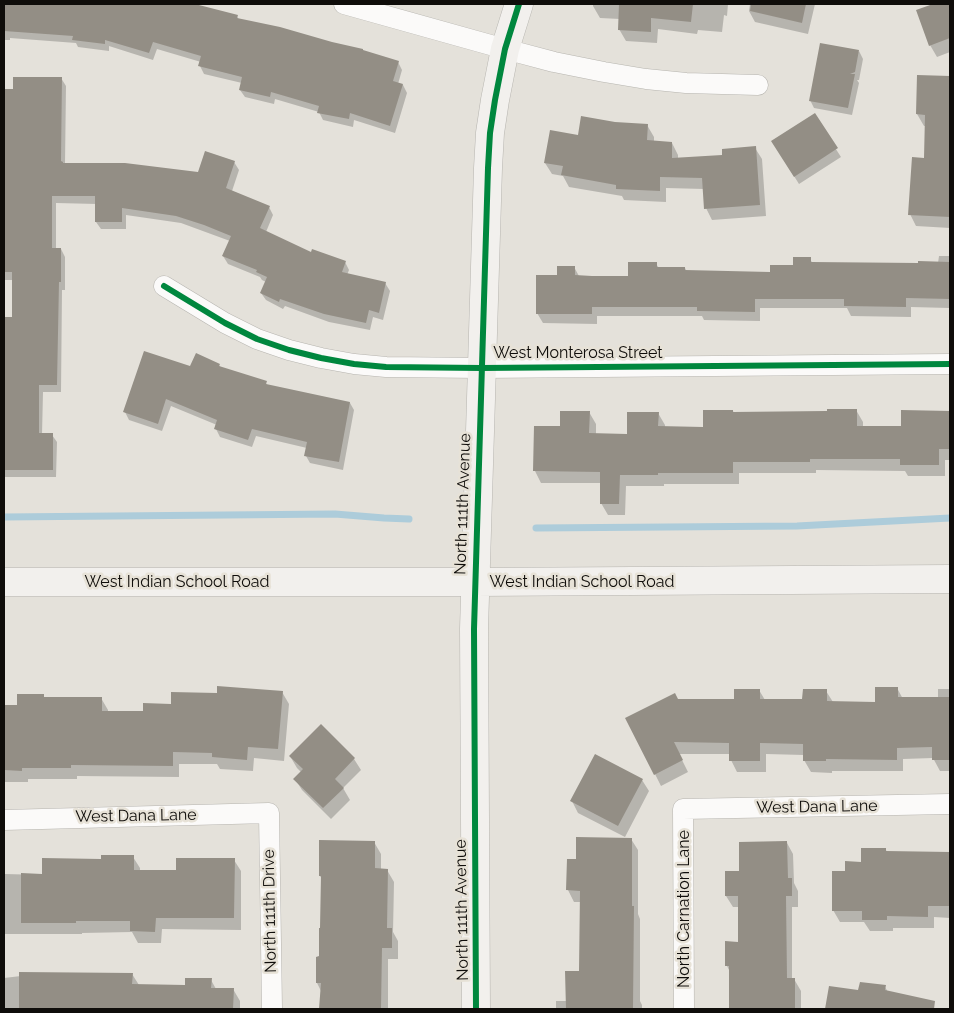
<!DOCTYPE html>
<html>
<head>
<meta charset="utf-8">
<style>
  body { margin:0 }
  #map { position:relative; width:954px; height:1013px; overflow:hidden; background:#e4e1da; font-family:Raleway,sans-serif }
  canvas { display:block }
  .frame { position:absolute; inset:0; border:5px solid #0f0d0a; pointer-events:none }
</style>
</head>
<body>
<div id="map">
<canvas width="954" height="1013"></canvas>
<div class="frame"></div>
</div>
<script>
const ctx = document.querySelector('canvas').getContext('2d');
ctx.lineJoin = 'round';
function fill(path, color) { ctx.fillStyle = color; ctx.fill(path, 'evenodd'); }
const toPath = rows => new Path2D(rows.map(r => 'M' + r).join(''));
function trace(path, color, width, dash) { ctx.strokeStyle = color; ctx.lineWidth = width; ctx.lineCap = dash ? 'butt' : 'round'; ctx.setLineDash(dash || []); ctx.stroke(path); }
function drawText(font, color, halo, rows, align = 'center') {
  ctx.font = font + ' Raleway,sans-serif'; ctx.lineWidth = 5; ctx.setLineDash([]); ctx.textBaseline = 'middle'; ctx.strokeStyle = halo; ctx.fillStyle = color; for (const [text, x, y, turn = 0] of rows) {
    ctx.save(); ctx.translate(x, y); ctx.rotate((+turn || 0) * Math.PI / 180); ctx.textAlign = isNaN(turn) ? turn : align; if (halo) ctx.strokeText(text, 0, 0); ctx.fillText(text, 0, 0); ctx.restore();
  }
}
fill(toPath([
  [4,4,191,4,237,16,239,20,364,52,398,62,402,70,398,84,403,85,407,93,395,133,354,120,353,127,323,120,319,112,275,99,274,104,245,97,240,90,242,83,204,74,200,66,201,62,157,49,153,60,109,46,109,51,78,47,76,43,10,38,10,40,4,40],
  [593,4,728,4,727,16,724,15,722,32,698,30,697,34,658,29,657,43,626,41,619,29,620,19,600,18,593,6],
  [750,4,815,4,808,34,755,22,749,11],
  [929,4,950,4,950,52,937,57,930,45,930,6],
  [859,51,863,59,859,80,857,80,859,83,852,115,814,108,810,100],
  [918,76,950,77,950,228,916,226,910,214,925,159,926,126,924,126,917,114],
  [61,78,66,86,65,164,199,173,234,162,239,170,232,191,269,207,273,215,266,232,311,253,345,262,349,270,347,275,385,283,390,291,383,320,373,317,370,330,329,322,285,306,283,309,266,300,261,293,266,282,262,280,260,277,228,264,223,256,230,241,181,223,126,215,126,229,101,229,96,222,97,204,56,203,56,249,61,249,65,257,65,290,62,290,61,392,43,392,42,435,52,435,57,442,56,477,4,477,4,318,13,318,14,280,4,280,4,90,14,90],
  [814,115,841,157,799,184,777,149],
  [615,123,647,125,654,137,654,142,672,143,678,155,678,159,724,156,755,148,762,159,766,216,712,220,706,208,704,189,666,188,666,202,624,200,622,196,569,187,563,176,552,174,545,163,579,136],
  [939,256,950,256,950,317,949,308,911,307,911,317,851,316,847,308,760,308,760,321,704,320,702,316,597,316,597,324,543,323,537,313,558,276,574,267,579,276,630,277,656,264,659,268,685,268,687,272,771,273,794,266,810,259,813,264,938,263],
  [219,365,222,369,266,383,267,385,350,403,354,410,343,470,310,463,306,456,307,448,256,436,252,447,220,437,216,429,217,425,171,406,162,431,129,420,125,412,191,368],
  [856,410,863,422,863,427,902,427,902,412,950,412,950,460,945,460,945,476,908,476,905,471,816,470,816,473,739,473,739,484,664,484,664,486,626,486,625,515,608,515,601,503,601,483,541,483,535,471,561,427,589,412,596,424,596,435,629,435,658,413,665,425,665,428,704,428,733,411,734,413,828,412],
  [897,688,903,699,938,699,938,689,950,689,950,771,940,771,933,758,903,759,903,771,832,771,832,773,811,772,804,760,804,755,766,754,766,772,737,772,731,760,731,754,679,754,688,772,661,786,655,774,678,700,735,700,759,690,765,700,804,700,826,691,833,702,876,703],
  [282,692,289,704,284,761,254,758,253,771,220,769,217,764,179,764,179,777,77,776,77,779,28,779,28,782,4,782,4,706,18,706,45,698,101,698,108,710,108,712,144,712,172,705],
  [290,756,354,759,361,770,343,788,350,800,331,819,302,790,295,779,301,772,297,768],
  [642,780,649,791,625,837,578,813,572,801],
  [631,839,638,850,638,914,640,919,640,1001,642,1005,642,1009,556,1009,556,1001,567,1001,581,972,581,902,574,902,568,890,577,861],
  [321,842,374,842,381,854,381,870,387,870,394,882,393,932,398,941,398,959,388,959,388,1009,320,1009,321,991,317,983,317,958,320,958,322,879,320,876],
  [787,843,793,854,794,883,798,891,798,907,792,907,792,979,794,979,801,991,801,1009,731,1009,730,972,727,966,727,943,739,943,739,907,733,907,726,896,741,872],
  [886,850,887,852,950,853,950,918,934,917,934,928,893,928,893,931,870,931,864,922,840,922,833,910,847,872],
  [133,857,140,868,140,871,177,871,234,860,241,871,241,930,162,929,161,943,138,943,132,932,82,933,82,934,5,934,5,941,4,941,4,872,5,874,43,875,103,860],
  [132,974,139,985,186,986,211,980,216,989,233,989,240,1001,240,1009,4,1009,4,978,21,976],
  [830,987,859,992,885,987,888,992,924,1000,929,1009,827,1009]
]), '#0003');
trace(toPath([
  [4,517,335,514,384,518,409,519],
  [536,528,797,526,950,518]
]), '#adccda', 7);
fill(toPath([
  [4,4,195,4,238,15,237,18,280,27,332,42,363,49,363,50,399,61,393,81,403,84,390,126,350,113,349,119,317,113,319,106,271,92,270,97,239,90,242,77,198,66,201,56,153,42,149,53,105,40,105,44,72,40,73,36,4,31],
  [619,4,693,4,691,22,651,18,651,32,618,30],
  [751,4,806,4,802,23,750,11],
  [933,4,950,4,950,38,929,46,916,10],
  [820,43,859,50,855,72,850,74,855,74,848,108,809,101],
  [917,75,950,76,950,217,908,215,912,157,924,158,925,115,916,114],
  [13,77,62,77,61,161,63,162,63,163,125,163,198,172,205,151,235,161,226,188,270,206,260,228,311,252,312,249,346,261,342,272,386,282,379,313,369,310,366,323,324,314,280,299,279,302,260,293,267,277,256,272,257,270,222,256,231,236,204,225,176,216,122,208,122,222,95,222,95,196,52,196,52,248,61,248,61,282,59,282,57,385,39,385,39,433,53,433,53,470,4,470,4,317,12,317,12,272,4,272,4,89,13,89],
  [815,113,838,148,794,177,771,141],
  [581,116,615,122,648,124,647,140,672,142,672,158,722,155,722,149,756,146,760,205,704,209,702,178,660,177,660,191,616,189,616,185,561,175,563,166,544,163,550,130,578,135],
  [793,257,811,257,811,262,918,263,918,261,950,262,950,299,906,298,906,307,844,306,844,299,755,299,755,312,697,311,697,307,592,307,592,314,536,314,536,275,557,275,557,266,575,266,575,275,592,276,628,276,628,262,657,262,657,267,685,267,685,270,770,272,770,265,793,265],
  [144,351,190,366,196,353,220,364,219,366,267,381,266,384,350,402,339,462,304,456,307,442,252,429,248,440,214,429,217,420,166,399,158,424,123,412],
  [827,409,857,409,857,426,901,426,901,410,950,411,950,449,939,449,939,465,900,465,900,459,810,459,810,462,733,462,733,473,658,473,658,475,620,475,619,504,600,504,600,472,533,471,534,426,560,426,560,411,590,411,589,433,627,434,627,412,659,412,658,426,703,427,703,410,733,410,733,412,827,411],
  [217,686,283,691,278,749,248,747,247,760,212,757,212,753,173,752,173,766,71,765,71,768,22,768,22,771,4,770,4,705,17,705,17,694,44,694,44,697,102,697,102,711,143,711,143,703,171,704,171,692,217,693],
  [875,687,898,687,898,697,950,697,950,760,932,760,932,747,897,748,897,760,826,759,826,761,803,761,803,744,760,743,760,761,729,761,729,743,674,742,683,760,654,775,625,718,675,693,678,699,734,699,734,689,760,689,760,699,802,699,803,689,827,689,827,701,875,702],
  [321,724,355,758,335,779,344,788,323,808,293,779,303,769,289,756],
  [595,754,643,779,618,826,570,801],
  [576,837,632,838,632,906,634,906,633,1009,566,1009,565,971,579,971,580,891,566,890,567,859,576,859],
  [319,840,375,841,375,868,388,869,387,928,392,928,392,948,382,948,381,1009,319,1009,321,983,316,983,316,957,319,956,319,928,320,928,321,876,319,876],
  [787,841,788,878,792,878,792,896,786,896,787,978,795,978,795,1009,729,1009,729,966,725,966,725,941,738,942,738,896,725,896,725,871,739,871,739,842],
  [861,848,886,848,886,851,950,852,949,906,928,906,928,917,887,916,887,920,862,920,862,911,832,911,832,871,845,871,845,861,861,862],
  [101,855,134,855,134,870,176,870,176,858,235,858,234,918,156,918,155,932,130,931,130,921,76,921,76,923,21,923,21,873,42,874,42,858,101,859],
  [19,972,133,973,132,984,185,985,185,978,212,978,211,988,234,988,233,1009,19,1009],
  [860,982,886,985,885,990,935,1001,934,1009,825,1009,829,986,858,990]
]), '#938e85');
const street = toPath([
  [344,4,505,49,554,62,604,72,646,79,686,83,758,85],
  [164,286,225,323,257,339,289,350,321,358,354,364,386,367,481,368,950,364],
  [4,820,269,813,272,1009],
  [684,1009,683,809,950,804]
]);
const secondary = toPath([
  [4,582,475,582,950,579],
  [476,1009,474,629,488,168,490,133,495,100,505,49,519,4]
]);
trace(street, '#b6b4af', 21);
trace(secondary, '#b6b4af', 29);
trace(street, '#fbfaf9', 20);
trace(secondary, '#f2f0ed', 28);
trace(toPath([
  [164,286,225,323,257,339,289,350,321,358,354,364,386,367,481,368,950,364],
  [476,1009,474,629,488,168,490,133,495,100,505,49,519,4]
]), '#00873e', 6);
drawText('16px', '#0f0d0a', '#e7e2d7', [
  ["West Monterosa Street",578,353],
  ["North 111th Avenue",463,504,-88],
  ["West Indian School Road",177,582],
  ["West Indian School Road",582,582],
  ["West Dana Lane",817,807,-1],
  ["West Dana Lane",136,816,-1],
  ["North Carnation Lane",684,909,-90],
  ["North 111th Avenue",462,910,-91],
  ["North 111th Drive",270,911,-91]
]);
</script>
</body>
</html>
